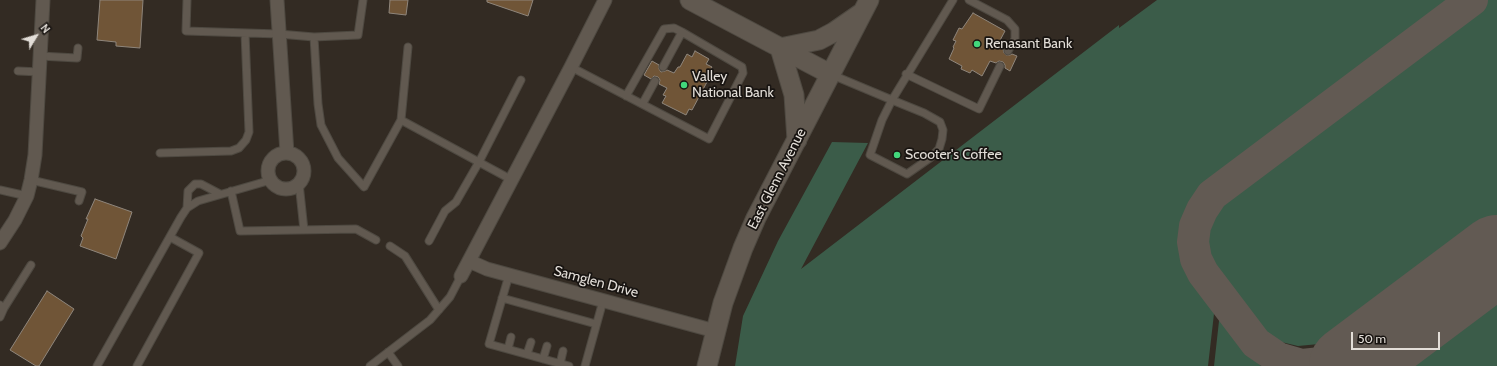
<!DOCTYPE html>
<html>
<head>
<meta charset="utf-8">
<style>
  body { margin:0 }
  #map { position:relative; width:1497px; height:366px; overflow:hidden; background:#332b23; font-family:Cabin,sans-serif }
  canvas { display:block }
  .north { position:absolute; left:16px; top:16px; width:40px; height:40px; -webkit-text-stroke:3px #181411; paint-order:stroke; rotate:52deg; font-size:11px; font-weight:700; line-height:16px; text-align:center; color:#e3ded8 }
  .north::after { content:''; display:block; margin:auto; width:14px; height:18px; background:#e3ded8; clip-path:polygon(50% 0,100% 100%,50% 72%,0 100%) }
  .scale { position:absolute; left:1351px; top:332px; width:89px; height:18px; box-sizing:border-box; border:2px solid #e3ded8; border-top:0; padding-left:5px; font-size:12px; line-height:14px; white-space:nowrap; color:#e3ded8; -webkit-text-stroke:3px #181411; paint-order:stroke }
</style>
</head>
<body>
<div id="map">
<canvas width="1497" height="366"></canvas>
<div class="north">N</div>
<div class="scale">50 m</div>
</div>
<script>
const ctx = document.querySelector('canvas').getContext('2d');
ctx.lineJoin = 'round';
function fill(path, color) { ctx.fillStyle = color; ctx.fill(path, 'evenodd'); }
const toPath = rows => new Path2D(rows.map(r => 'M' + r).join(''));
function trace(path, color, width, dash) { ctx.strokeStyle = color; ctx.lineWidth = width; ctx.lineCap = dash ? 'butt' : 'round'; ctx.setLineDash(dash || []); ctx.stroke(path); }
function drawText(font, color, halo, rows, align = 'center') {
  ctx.font = font + ' Cabin,sans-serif'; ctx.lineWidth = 3.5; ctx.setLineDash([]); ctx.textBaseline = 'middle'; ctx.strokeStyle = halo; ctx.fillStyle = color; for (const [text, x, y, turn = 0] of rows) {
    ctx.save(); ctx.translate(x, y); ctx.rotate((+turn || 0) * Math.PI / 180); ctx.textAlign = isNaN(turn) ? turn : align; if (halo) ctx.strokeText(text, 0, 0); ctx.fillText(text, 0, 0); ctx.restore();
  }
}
fill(toPath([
  [1157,0,1455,0,1218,178,1197,199,1190,212,1186,227,1184,242,1191,271,1215,305,1208,366,735,366,743,316,778,241,832,142,868,143,801,269,1119,25,1119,28],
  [1486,0,1497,0,1497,218,1339,337,1319,344,1298,346,1277,341,1258,330,1213,270,1206,253,1205,233,1211,214,1222,199],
  [1497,285,1497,366,1390,366],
  [1224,317,1261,366,1214,366,1219,321]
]), '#3b5c49');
trace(toPath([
  [1359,359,1302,365,1278,358,1256,343,1203,273,1196,259,1193,242,1195,226,1202,210,1212,195,1472,0]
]), '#625a53', 32);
trace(toPath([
  [1349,366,1497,255]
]), '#625a53', 80);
const building = toPath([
  [100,0,143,0,140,48,116,46,116,42,97,40,100,0],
  [390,0,408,0,406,15,389,13,390,0],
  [487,0,533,0,528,16,487,2,487,0],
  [973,13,1005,31,997,46,1003,49,1004,53,1006,55,1010,55,1012,54,1017,56,1010,71,1005,68,1005,65,1003,62,999,61,996,63,990,61,982,76,972,70,970,73,961,69,962,66,949,59,954,48,953,47,956,41,953,40,959,28,962,29,973,13],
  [695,51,709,59,706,64,712,67,704,80,707,82,692,110,689,109,686,115,662,103,666,96,663,95,667,88,659,84,660,80,658,77,654,76,651,79,644,75,652,61,659,65,659,69,661,72,665,71,667,70,674,73,678,67,680,67,687,54,692,57,695,51],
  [95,199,132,212,116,259,80,246,83,238,81,236,88,219,86,219,95,199],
  [47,291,74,309,39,366,36,366,10,350,47,291]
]);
fill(building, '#705537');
trace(building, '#8f867c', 1);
const lane = toPath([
  [187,0,186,31,279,34,314,37,358,35,363,0],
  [969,0,1007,20,1015,29,1015,39,1008,51],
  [314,37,318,104,321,125,338,158,364,187,401,120],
  [408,47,401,120,512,180],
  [40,56,77,58,78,48],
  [571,67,709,139,743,73,742,67,682,32,674,28,664,29,626,96],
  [663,67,682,32],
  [18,71,40,72],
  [830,74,892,100,924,113,940,122,943,130,942,139,939,149,930,158,907,174,870,155,882,120,892,100,953,0],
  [906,74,979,109,1000,66],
  [643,103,655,81],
  [160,153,231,151,239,148,246,140,249,132,245,33],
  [31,180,82,192,79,201],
  [299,183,304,230],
  [0,190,27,196],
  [231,191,240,231,356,229,376,240],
  [187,208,188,191,195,184,201,184,220,194],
  [429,241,445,211,456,202,479,162,521,80],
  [390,246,405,256,439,310],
  [509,275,489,344,569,366],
  [502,298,596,324],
  [0,305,4,308,31,265],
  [0,317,4,308],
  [508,349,511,337],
  [388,352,398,366],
  [527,354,531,342],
  [543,359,547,346],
  [560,364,563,351],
  [97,366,181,217,187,208,198,201,271,180],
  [137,366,199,253,170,237],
  [370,366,430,320,450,297,461,276],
  [585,366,603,301]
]);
const street = toPath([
  [277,0,287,153],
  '268 171a18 18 0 1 1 36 0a18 18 0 1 1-36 0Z',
  [0,243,15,220,27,196,31,180,35,155,43,0],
  [469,261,487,269,715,331],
  [461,276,571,67,605,0]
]);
const secondary = toPath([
  [690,0,830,74],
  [780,48,794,95,797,140],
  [780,48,819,40,834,32,860,14],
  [707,366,723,303,743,248,756,218,869,0]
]);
trace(lane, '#4e4941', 9);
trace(street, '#4e4941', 15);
trace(secondary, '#4e4941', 21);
trace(lane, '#615950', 7);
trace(street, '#615950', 13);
trace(secondary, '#615950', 19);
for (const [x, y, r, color] of [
  [977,44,4,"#42d77b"],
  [684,85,4,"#42d77b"],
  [897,155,4,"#42d77b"]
]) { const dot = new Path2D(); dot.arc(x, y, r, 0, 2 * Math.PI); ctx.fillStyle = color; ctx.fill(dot); trace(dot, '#181411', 1.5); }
drawText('14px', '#e3ded8', '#181411', [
  ["Renasant Bank",985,44],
  ["Valley",692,77],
  ["National Bank",692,93],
  ["Scooter's Coffee",905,155]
], 'left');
drawText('14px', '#e3ded8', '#181411', [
  ["East Glenn Avenue",777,179,-63],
  ["Samglen Drive",596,282,15]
]);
</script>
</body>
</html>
